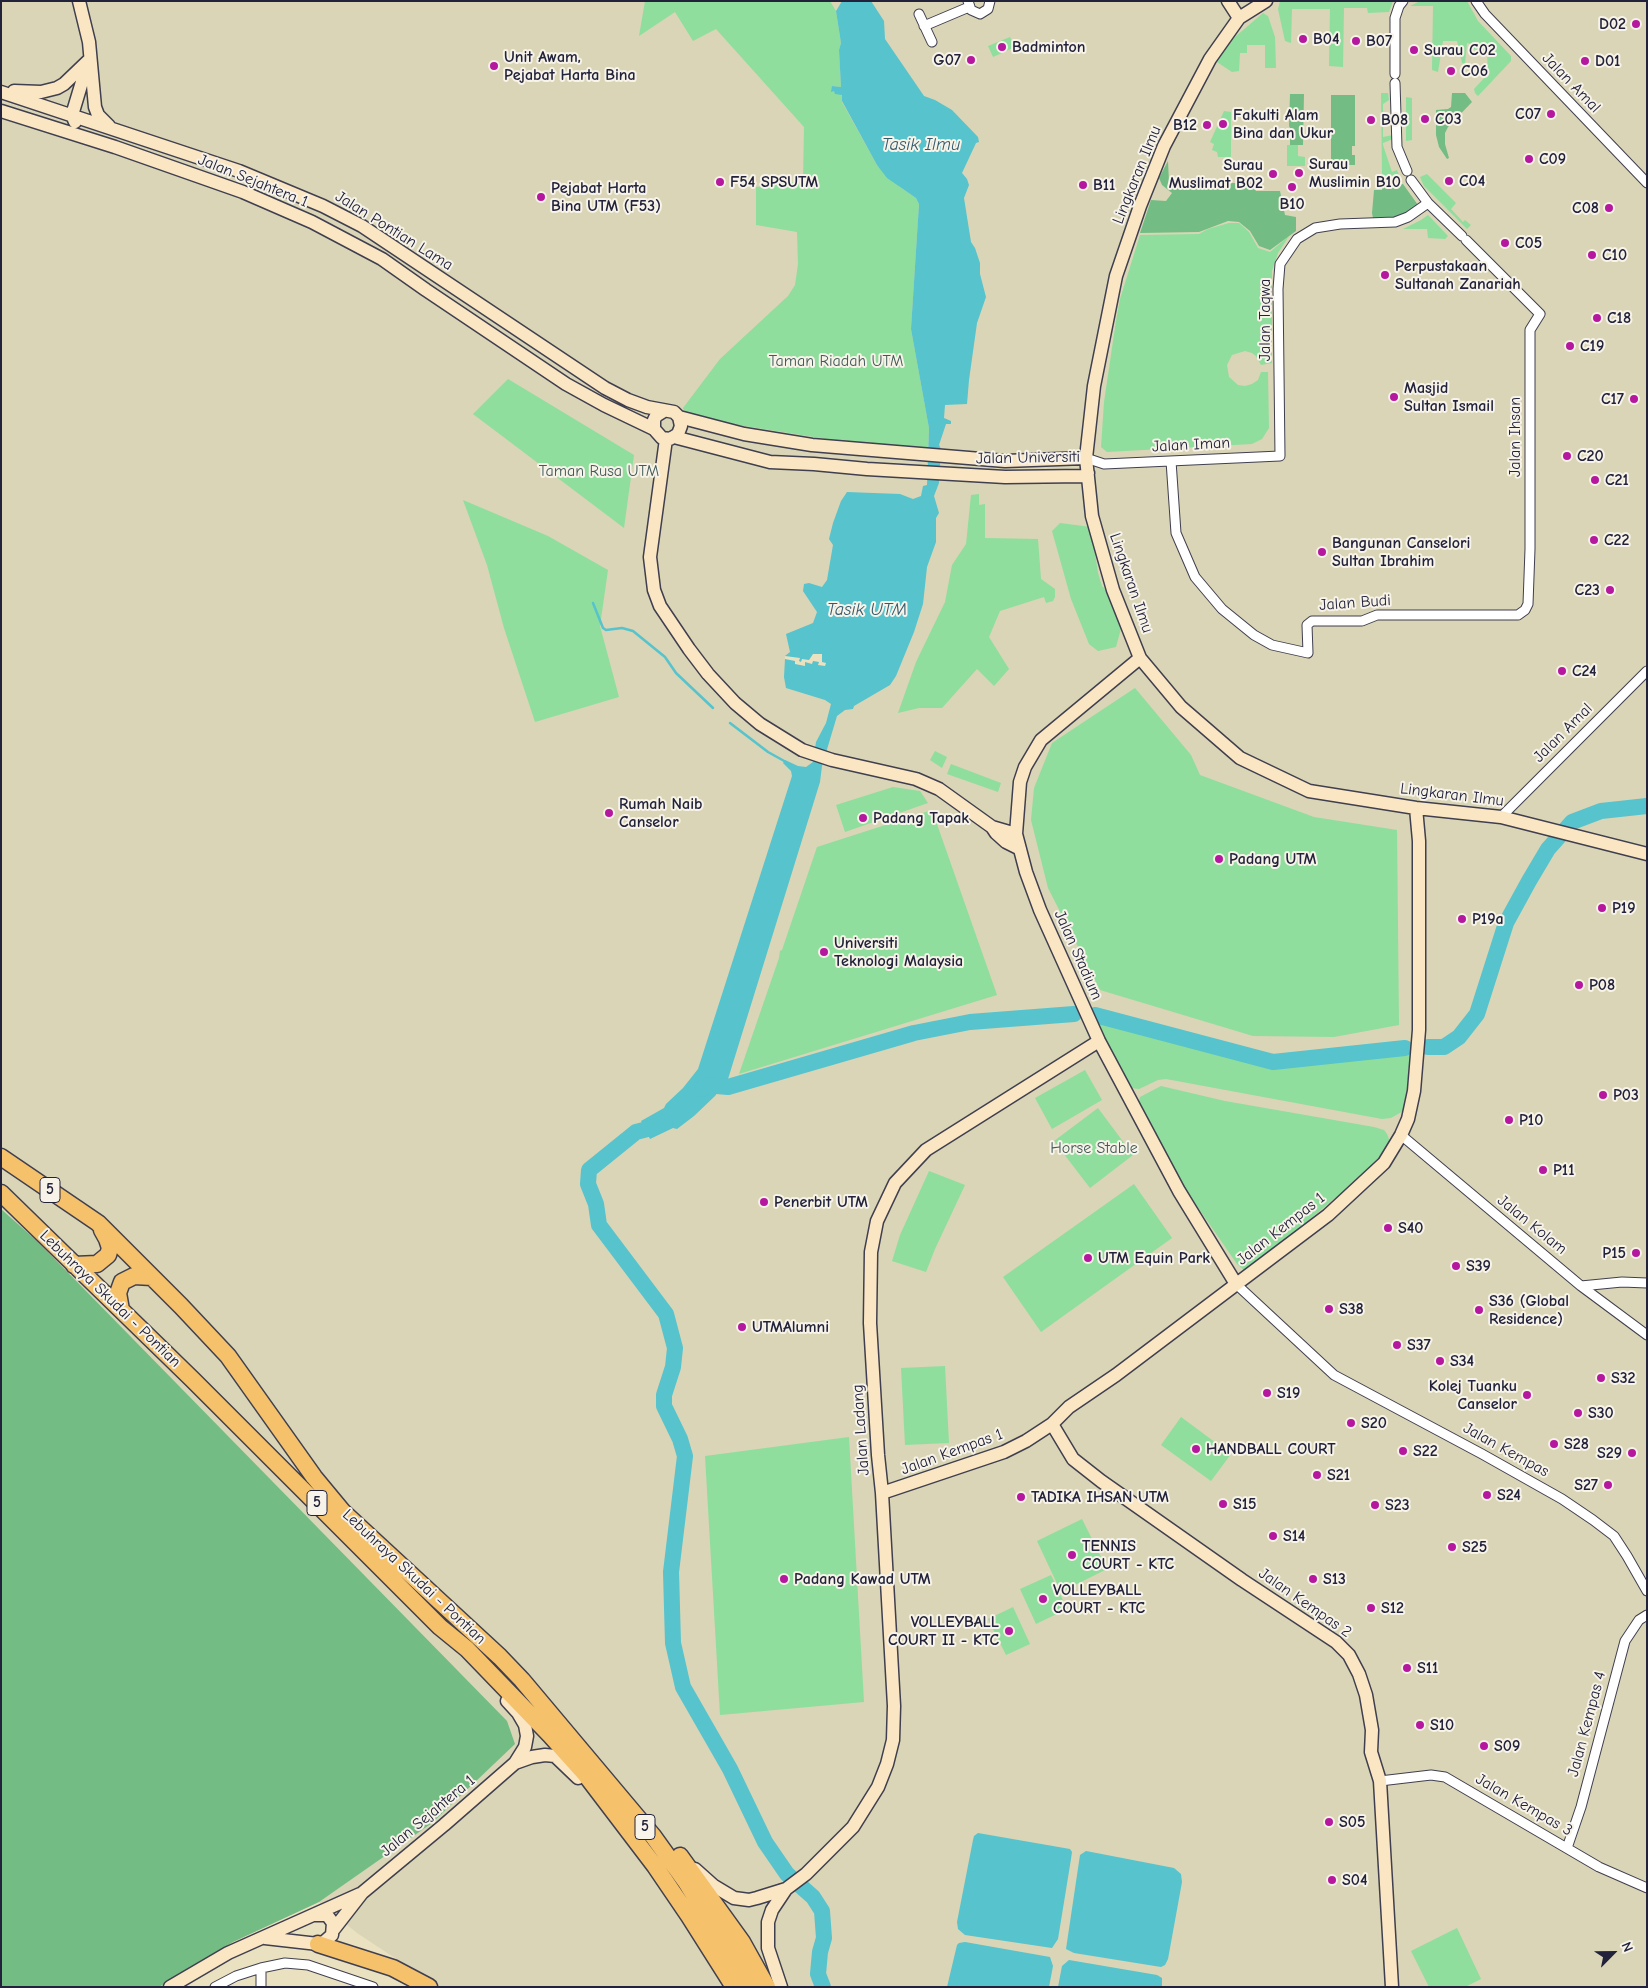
<!DOCTYPE html>
<html>
<head>
<meta charset="utf-8">
<style>
  body { margin:0 }
  #map { position:relative; width:1648px; height:1988px; overflow:hidden; background:#eae1c1; font-family:"Comic Neue",sans-serif }
  canvas { display:block }
  .frame { position:absolute; inset:0; border:2px solid #22223b; pointer-events:none }
  .north { position:absolute; left:1588px; top:1928px; width:50px; height:50px; -webkit-text-stroke:4px #f7f3e8; paint-order:stroke; rotate:67deg; font-size:14px; font-weight:700; line-height:20px; text-align:center; color:#22223b }
  .north::after { content:''; display:block; margin:auto; width:18px; height:22px; background:#22223b; clip-path:polygon(50% 0,100% 100%,50% 72%,0 100%) }
</style>
</head>
<body>
<div id="map">
<canvas width="1648" height="1988"></canvas>
<div class="frame"></div>
<div class="north">N</div>
</div>
<script>
const ctx = document.querySelector('canvas').getContext('2d');
ctx.lineJoin = 'round';
function fill(path, color) { ctx.fillStyle = color; ctx.fill(path, 'evenodd'); }
const toPath = rows => new Path2D(rows.map(r => 'M' + r).join(''));
function trace(path, color, width, dash) { ctx.strokeStyle = color; ctx.lineWidth = width; ctx.lineCap = dash ? 'butt' : 'round'; ctx.setLineDash(dash || []); ctx.stroke(path); }
function drawText(font, color, halo, rows, align = 'center') {
  ctx.font = font + ' "Comic Neue",sans-serif'; ctx.lineWidth = 4; ctx.setLineDash([]); ctx.textBaseline = 'middle'; ctx.strokeStyle = halo; ctx.fillStyle = color; for (const [text, x, y, turn = 0] of rows) {
    ctx.save(); ctx.translate(x, y); ctx.rotate((+turn || 0) * Math.PI / 180); ctx.textAlign = isNaN(turn) ? turn : align; if (halo) ctx.strokeText(text, 0, 0); ctx.fillText(text, 0, 0); ctx.restore();
  }
}
fill(toPath([
  [1,1,1647,1,1647,1987,439,1987,357,1933,319,1902,233,1942,159,1987,1,1987]
]), '#d9d5b6');
fill(toPath([
  [645,1,830,1,836,11,841,43,839,50,841,87,832,86,835,91,842,95,842,102,877,165,900,187,916,198,919,204,911,329,929,428,928,449,826,439,688,417,683,408,720,359,788,296,795,285,798,264,797,232,756,225,756,187,803,181,804,127,716,29,693,41,675,12,639,36],
  [1280,1,1393,1,1389,12,1368,13,1367,8,1344,8,1343,67,1329,66,1330,9,1292,9,1291,43,1285,41,1278,9],
  [1420,1,1467,1,1478,21,1511,56,1511,61,1478,96,1475,93,1474,89,1488,74,1487,53,1474,49,1471,44,1467,43,1465,64,1462,63,1457,41,1443,41,1438,72,1432,70,1433,6,1410,6],
  [1263,13,1268,16,1275,37,1276,68,1265,68,1265,45,1247,45,1247,53,1240,53,1239,71,1232,72,1217,62,1223,52,1235,37],
  [1010,37,1015,47,993,57,988,46],
  [1381,93,1388,93,1389,100,1383,104,1383,137,1393,135,1393,139,1383,143,1383,145,1392,172,1397,170,1399,175,1396,176,1382,175],
  [1406,97,1412,98,1412,140,1406,141],
  [1224,111,1231,112,1231,157,1218,157,1217,152,1212,150,1214,144,1210,142],
  [1287,145,1298,145,1298,156,1305,157,1305,166,1287,166],
  [1427,174,1456,203,1451,209,1463,222,1465,220,1471,225,1467,229,1424,186,1420,177],
  [1428,215,1448,236,1445,239,1428,238,1427,229,1403,229,1421,220],
  [1229,223,1239,223,1249,232,1258,248,1270,252,1289,236,1278,253,1272,271,1272,363,1261,365,1256,356,1252,353,1245,351,1232,355,1227,365,1229,377,1238,385,1245,386,1252,384,1258,380,1261,372,1268,372,1269,428,1262,439,1252,444,1107,452,1101,447,1104,402,1116,321,1120,299,1140,235,1199,234,1208,229],
  [508,379,634,455,624,528,473,414],
  [979,494,979,505,985,504,985,538,1038,539,1041,579,1055,589,1055,597,1053,601,1046,603,1044,597,1000,611,989,637,1009,669,994,686,977,669,942,708,919,708,898,713,916,662,945,602,952,565,966,544,971,495],
  [463,500,548,536,608,570,600,626,619,697,535,722,504,628,487,565],
  [1060,523,1091,527,1098,573,1102,586,1109,593,1122,625,1116,647,1098,651,1089,644,1071,599,1052,531],
  [1135,688,1191,755,1200,775,1314,817,1397,830,1399,1025,1334,1037,1253,1036,1100,990,1048,888,1031,820,1034,788,1052,743],
  [935,751,947,757,942,768,930,760],
  [951,764,1001,783,998,792,947,774],
  [893,787,920,791,928,803,845,832,836,805],
  [932,810,997,995,739,1074,779,958,780,951,782,950,817,847],
  [1092,1018,1275,1066,1404,1051,1410,1055,1405,1110,1391,1118,1382,1119,1166,1079,1158,1080,1139,1089,1131,1088],
  [1085,1070,1102,1100,1052,1129,1035,1098],
  [1161,1086,1225,1101,1374,1127,1384,1130,1387,1134,1389,1139,1389,1146,1375,1165,1287,1238,1248,1269,1244,1270,1237,1264,1179,1180,1138,1105,1140,1097],
  [1098,1108,1133,1155,1090,1188,1054,1141],
  [929,1171,965,1185,935,1249,926,1272,892,1261,900,1235],
  [1134,1184,1172,1238,1041,1332,1003,1277],
  [945,1366,949,1443,905,1445,901,1368],
  [1181,1417,1231,1454,1211,1481,1161,1445],
  [849,1437,864,1702,720,1715,705,1456],
  [1082,1519,1107,1569,1061,1592,1037,1541],
  [1051,1575,1067,1609,1036,1624,1020,1589],
  [1013,1607,1030,1644,1006,1655,988,1619],
  [1457,1928,1481,1979,1465,1987,1429,1987,1411,1951]
]), '#8fde9d');
fill(toPath([
  [1452,93,1465,93,1472,102,1448,127,1445,133,1445,144,1449,158,1447,159,1439,147,1436,135,1436,110,1448,109,1451,107],
  [1290,94,1304,94,1303,145,1290,145,1290,134,1292,132,1289,126],
  [1331,95,1355,95,1355,146,1352,146,1352,155,1355,155,1355,165,1331,165],
  [1168,161,1169,183,1251,183,1256,191,1280,191,1285,215,1296,217,1296,231,1270,250,1259,246,1250,231,1239,222,1228,221,1199,232,1140,233,1151,200,1166,201,1172,193,1162,185,1159,178],
  [1403,184,1418,205,1407,214,1392,219,1373,218,1372,213,1374,190,1382,190,1382,185],
  [1,1209,38,1242,507,1721,515,1744,432,1823,319,1902,233,1942,159,1987,1,1987]
]), '#73bd84');
fill(toPath([
  [842,1,871,1,884,21,885,39,924,96,935,100,952,110,978,137,979,142,976,143,962,173,967,179,969,185,964,198,971,242,975,248,980,263,980,274,986,297,977,323,969,380,967,404,945,405,944,418,951,421,951,424,946,424,939,445,941,449,939,483,934,496,939,513,936,518,936,542,927,567,923,604,914,632,896,676,890,685,854,706,853,709,845,710,837,716,822,766,820,782,728,1079,715,1096,694,1116,677,1129,673,1128,650,1139,641,1121,664,1108,666,1104,683,1088,698,1069,792,776,791,771,783,763,785,760,798,766,806,767,813,762,816,742,826,723,831,704,825,700,786,688,784,677,785,659,785,656,790,652,786,634,813,623,817,612,803,591,804,584,809,583,822,587,827,580,833,545,829,539,833,523,841,501,847,492,900,494,913,499,921,496,923,486,927,485,929,428,911,329,919,204,916,198,887,178,877,165,842,101,842,95,835,94,834,91,831,92,832,86,841,87,839,50,841,43,836,11],
  [978,1833,1070,1849,1072,1852,1071,1859,1058,1939,1052,1948,965,1935,958,1929,957,1922,973,1840,974,1836],
  [1086,1851,1174,1868,1181,1874,1182,1882,1168,1959,1165,1965,1161,1967,1074,1953,1066,1949,1080,1855],
  [965,1942,1050,1957,1053,1966,1049,1987,947,1987,957,1945,959,1943],
  [1069,1960,1157,1975,1162,1978,1162,1987,1058,1987,1062,1966]
]), '#56c3cd');
fill(toPath([
  [813,654,822,654,822,662,826,663,825,666,818,665,819,662,813,661,812,664,805,662,805,666,795,664,795,661,785,659,785,656,800,658,799,661,801,662,802,659,809,660]
]), '#eae1c1');
trace(toPath([
  [593,603,603,628,606,630,622,628,633,631,665,657,676,673,713,708],
  [730,723,768,752,786,762]
]), '#56c3cd', 2.5);
trace(toPath([
  [1095,1015,1273,1062,1405,1048],
  [1428,1047,1444,1047,1459,1037,1477,1014,1506,923,1529,881,1548,849,1572,822,1601,811,1647,806],
  [702,1089,706,1085,728,1087,914,1033,970,1022,1074,1014],
  [665,1122,655,1127,636,1132,589,1170,588,1184,596,1204,599,1225,666,1314,675,1348,673,1367,664,1395,664,1406,680,1439,685,1456,671,1572,673,1643,683,1687,730,1769,765,1842,787,1874,813,1897,822,1911,824,1938,820,1952,818,1974,823,1987]
]), '#56c3cd', 16);
const street = toPath([
  [968,1,971,10,980,14,988,9,990,1],
  [1476,1,1485,14,1647,183],
  [919,14,932,42],
  [924,26,969,7],
  [1395,74,1395,18,1399,6,1403,1],
  [1395,83,1397,147,1407,171],
  [1411,180,1428,203,1462,236],
  [1086,458,1104,464,1280,456,1278,289,1280,264,1297,239,1315,228,1340,224,1395,222,1408,217,1428,203],
  [1171,461,1176,533,1195,577,1222,609,1254,635,1272,645,1308,653,1307,625,1312,621,1362,621,1377,615,1518,615,1525,610,1528,604,1530,549,1530,330,1540,314,1466,240],
  [1501,817,1647,671],
  [1401,1135,1581,1286,1647,1335],
  [1236,1284,1334,1375,1482,1454,1562,1499,1593,1520,1614,1536,1627,1556,1647,1591],
  [1581,1286,1622,1282,1647,1283],
  [1380,1781,1431,1775,1445,1777,1599,1867,1647,1888],
  [1567,1848,1581,1807,1625,1641,1639,1620,1647,1615],
  [261,1968,261,1987],
  [215,1987,236,1976,261,1968,285,1963,308,1965,373,1987]
]);
const secondary = toPath([
  [79,1,89,42,95,107,98,115,109,126],
  [1228,1,1239,18],
  [1266,1,1239,18,1210,59,1164,146,1140,206,1116,276,1094,386,1086,458,1092,516,1113,590,1140,658,1181,707,1240,758,1309,791,1416,808,1501,817,1647,854],
  [14,91,41,92,57,88,64,84,88,61],
  [1,92,239,171,323,206,362,226,605,388,628,400,647,407,674,412,679,417,681,426,678,434,670,439,662,438,654,429,654,420,656,416,664,411],
  [1,111,115,147,243,192,312,222,382,259,426,290,566,384,604,405,654,429],
  [75,122,72,115,88,62],
  [679,417,744,434,812,445,1005,461,1086,458],
  [674,437,770,462,814,464,867,469,1005,477,1084,476,1088,473],
  [666,439,650,557,654,590,660,606,689,649,708,674,735,703,760,724,802,750,832,760,916,779,939,789,992,827,1016,834],
  [1140,658,1041,740,1025,767,1020,782,1016,834,1026,872,1040,910,1099,1041,1179,1191,1236,1284],
  [992,827,996,833,1006,842,1020,849],
  [1052,1424,1073,1459,1101,1481,1242,1580,1336,1642,1349,1655,1359,1674,1366,1695,1372,1730,1371,1752,1380,1781,1392,1987],
  [882,1493,1004,1452,1026,1441,1052,1424,1069,1407,1116,1375,1328,1215,1384,1163,1401,1135,1408,1119,1414,1091,1419,1030,1419,841,1416,808],
  [515,1763,532,1757,545,1755,555,1756,578,1778],
  [695,1869,714,1886,734,1898,749,1900,757,1898,786,1889],
  [334,1929,362,1893,444,1825,515,1763,525,1747,527,1736,525,1725,518,1713,507,1701],
  [265,1938,318,1944,324,1942,332,1935,333,1923,327,1915,314,1915],
  [170,1987,228,1953,360,1894],
  [781,1987,768,1948,768,1922,772,1910,786,1889,806,1874,853,1827,878,1787,887,1764,893,1740,894,1706,882,1493,878,1455,870,1323,871,1252,877,1221,895,1183,926,1150,1099,1041]
]);
const highway = toPath([
  [1,1157,98,1223,181,1306,228,1356,314,1477,343,1512,500,1657,522,1680,653,1836,686,1882,751,1987],
  [1,1193,192,1379,440,1627,467,1649,550,1735,585,1774,655,1866,689,1916,734,1987],
  [74,1265,97,1264,108,1255,110,1248,107,1239,102,1230],
  [121,1310,118,1293,122,1282,134,1276,152,1277],
  [680,1856,742,1942,767,1987],
  [318,1944,393,1968,429,1987]
]);
trace(street, '#403f4f', 11);
trace(secondary, '#403f4f', 15);
trace(highway, '#403f4f', 19);
trace(street, '#fff', 9);
trace(secondary, '#fbe6c4', 12);
trace(highway, '#f5c16b', 16);
for (const [x, y, r, color] of [
  [1636,24,5,"#b5179e"],
  [1303,39,5,"#b5179e"],
  [1356,41,5,"#b5179e"],
  [1002,47,5,"#b5179e"],
  [1414,50,5,"#b5179e"],
  [971,60,5,"#b5179e"],
  [1585,61,5,"#b5179e"],
  [494,66,5,"#b5179e"],
  [1451,71,5,"#b5179e"],
  [1551,114,5,"#b5179e"],
  [1425,119,5,"#b5179e"],
  [1371,120,5,"#b5179e"],
  [1223,124,5,"#b5179e"],
  [1207,125,5,"#b5179e"],
  [1529,159,5,"#b5179e"],
  [1299,173,5,"#b5179e"],
  [1273,174,5,"#b5179e"],
  [1449,181,5,"#b5179e"],
  [720,182,5,"#b5179e"],
  [1083,185,5,"#b5179e"],
  [1292,187,5,"#b5179e"],
  [541,197,5,"#b5179e"],
  [1609,208,5,"#b5179e"],
  [1505,243,5,"#b5179e"],
  [1592,255,5,"#b5179e"],
  [1385,275,5,"#b5179e"],
  [1597,318,5,"#b5179e"],
  [1570,346,5,"#b5179e"],
  [1394,397,5,"#b5179e"],
  [1634,399,5,"#b5179e"],
  [1567,456,5,"#b5179e"],
  [1595,480,5,"#b5179e"],
  [1594,540,5,"#b5179e"],
  [1322,552,5,"#b5179e"],
  [1610,590,5,"#b5179e"],
  [1562,671,5,"#b5179e"],
  [609,813,5,"#b5179e"],
  [863,818,5,"#b5179e"],
  [1219,859,5,"#b5179e"],
  [1602,908,5,"#b5179e"],
  [1462,919,5,"#b5179e"],
  [824,952,5,"#b5179e"],
  [1579,985,5,"#b5179e"],
  [1603,1095,5,"#b5179e"],
  [1509,1120,5,"#b5179e"],
  [1543,1170,5,"#b5179e"],
  [764,1202,5,"#b5179e"],
  [1388,1228,5,"#b5179e"],
  [1636,1253,5,"#b5179e"],
  [1088,1258,5,"#b5179e"],
  [1456,1266,5,"#b5179e"],
  [1329,1309,5,"#b5179e"],
  [1479,1310,5,"#b5179e"],
  [742,1327,5,"#b5179e"],
  [1397,1345,5,"#b5179e"],
  [1440,1361,5,"#b5179e"],
  [1601,1378,5,"#b5179e"],
  [1267,1393,5,"#b5179e"],
  [1527,1395,5,"#b5179e"],
  [1578,1413,5,"#b5179e"],
  [1351,1423,5,"#b5179e"],
  [1554,1444,5,"#b5179e"],
  [1196,1449,5,"#b5179e"],
  [1403,1451,5,"#b5179e"],
  [1632,1453,5,"#b5179e"],
  [1317,1475,5,"#b5179e"],
  [1608,1485,5,"#b5179e"],
  [1487,1495,5,"#b5179e"],
  [1021,1497,5,"#b5179e"],
  [1223,1504,5,"#b5179e"],
  [1375,1505,5,"#b5179e"],
  [1273,1536,5,"#b5179e"],
  [1452,1547,5,"#b5179e"],
  [1072,1555,5,"#b5179e"],
  [784,1579,5,"#b5179e"],
  [1313,1579,5,"#b5179e"],
  [1043,1599,5,"#b5179e"],
  [1371,1608,5,"#b5179e"],
  [1009,1631,5,"#b5179e"],
  [1407,1668,5,"#b5179e"],
  [1420,1725,5,"#b5179e"],
  [1484,1746,5,"#b5179e"],
  [1329,1822,5,"#b5179e"],
  [1332,1880,5,"#b5179e"]
]) { const dot = new Path2D(); dot.arc(x, y, r, 0, 2 * Math.PI); ctx.fillStyle = color; ctx.fill(dot); trace(dot, '#f7f3e8', 2); }
for (const [x, y, w] of [
  [50,1190,20],
  [317,1503,20],
  [645,1827,20]
]) { const box = new Path2D(); box.roundRect(x - w / 2, y - 12.5, w, 25, 4); ctx.fillStyle = '#f7f3e8'; ctx.fill(box); trace(box, '#22223b', 1); }
drawText('bold 15px', '#22223b', null, [
  ["5",50,1190],
  ["5",317,1503],
  ["5",645,1827]
]);
drawText('bold 16px', '#22223b', '#f7f3e8', [
  ["D02",1626,24,"right"],
  ["B04",1313,39],
  ["B07",1366,41],
  ["Badminton",1012,47],
  ["Surau C02",1424,50],
  ["Unit Awam,",504,57],
  ["Pejabat Harta Bina",504,75],
  ["G07",961,60,"right"],
  ["D01",1595,61],
  ["C06",1461,71],
  ["C07",1541,114,"right"],
  ["Fakulti Alam",1233,115],
  ["Bina dan Ukur",1233,133],
  ["C03",1435,119],
  ["B08",1381,120],
  ["B12",1197,125,"right"],
  ["C09",1539,159],
  ["Surau",1309,164],
  ["Muslimin B10",1309,182],
  ["Surau",1263,165,"right"],
  ["Muslimat B02",1263,183,"right"],
  ["C04",1459,181],
  ["F54 SPSUTM",730,182],
  ["B11",1093,185],
  ["Pejabat Harta",551,188],
  ["Bina UTM (F53)",551,206],
  ["B10",1292,204,"center"],
  ["C08",1599,208,"right"],
  ["C05",1515,243],
  ["C10",1602,255],
  ["Perpustakaan",1395,266],
  ["Sultanah Zanariah",1395,284],
  ["C18",1607,318],
  ["C19",1580,346],
  ["Masjid",1404,388],
  ["Sultan Ismail",1404,406],
  ["C17",1624,399,"right"],
  ["C20",1577,456],
  ["C21",1605,480],
  ["C22",1604,540],
  ["Bangunan Canselori",1332,543],
  ["Sultan Ibrahim",1332,561],
  ["C23",1600,590,"right"],
  ["C24",1572,671],
  ["Rumah Naib",619,804],
  ["Canselor",619,822],
  ["Padang Tapak",873,818],
  ["Padang UTM",1229,859],
  ["P19",1612,908],
  ["P19a",1472,919],
  ["Universiti",834,943],
  ["Teknologi Malaysia",834,961],
  ["P08",1589,985],
  ["P03",1613,1095],
  ["P10",1519,1120],
  ["P11",1553,1170],
  ["Penerbit UTM",774,1202],
  ["S40",1398,1228],
  ["P15",1626,1253,"right"],
  ["UTM Equin Park",1098,1258],
  ["S39",1466,1266],
  ["S36 (Global",1489,1301],
  ["Residence)",1489,1319],
  ["S38",1339,1309],
  ["UTMAlumni",752,1327],
  ["S37",1407,1345],
  ["S34",1450,1361],
  ["S32",1611,1378],
  ["Kolej Tuanku",1517,1386,"right"],
  ["Canselor",1517,1404,"right"],
  ["S19",1277,1393],
  ["S30",1588,1413],
  ["S20",1361,1423],
  ["S28",1564,1444],
  ["HANDBALL COURT",1206,1449],
  ["S22",1413,1451],
  ["S29",1622,1453,"right"],
  ["S21",1327,1475],
  ["S27",1598,1485,"right"],
  ["S24",1497,1495],
  ["TADIKA IHSAN UTM",1031,1497],
  ["S15",1233,1504],
  ["S23",1385,1505],
  ["S14",1283,1536],
  ["TENNIS",1082,1546],
  ["COURT - KTC",1082,1564],
  ["S25",1462,1547],
  ["Padang Kawad UTM",794,1579],
  ["S13",1323,1579],
  ["VOLLEYBALL",1053,1590],
  ["COURT - KTC",1053,1608],
  ["S12",1381,1608],
  ["VOLLEYBALL",999,1622,"right"],
  ["COURT II - KTC",999,1640,"right"],
  ["S11",1417,1668],
  ["S10",1430,1725],
  ["S09",1494,1746],
  ["S05",1339,1822],
  ["S04",1342,1880]
], 'left');
drawText('16px', '#22223b', '#f7f3e8', [
  ["Jalan Amal",1571,83,46],
  ["Lingkaran Ilmu",1137,175,-68],
  ["Jalan Sejahtera 1",253,181,22],
  ["Jalan Pontian Lama",394,231,32],
  ["Jalan Taqwa",1265,320,-90],
  ["Jalan Ihsan",1515,437,-90],
  ["Jalan Iman",1191,445,-3],
  ["Jalan Universiti",1028,458,-1],
  ["Lingkaran Ilmu",1131,583,71],
  ["Jalan Budi",1355,603,-4],
  ["Jalan Amal",1563,733,-45],
  ["Lingkaran Ilmu",1452,795,7],
  ["Jalan Stadium",1078,955,66],
  ["Jalan Kolam",1532,1225,39],
  ["Jalan Kempas 1",1281,1229,-38],
  ["Lebuhraya Skudai - Pontian",110,1299,44],
  ["Jalan Ladang",861,1430,-94],
  ["Jalan Kempas",1506,1450,29],
  ["Jalan Kempas 1",952,1452,-20],
  ["Lebuhraya Skudai - Pontian",414,1577,43],
  ["Jalan Kempas 2",1305,1603,35],
  ["Jalan Kempas 4",1587,1724,-75],
  ["Jalan Kempas 3",1524,1805,30],
  ["Jalan Sejahtera 1",428,1816,-40]
]);
drawText('16px', '#435a58', '#f7f3e8', [
  ["Taman Riadah UTM",836,361],
  ["Taman Rusa UTM",599,471],
  ["Horse Stable",1094,1148]
]);
drawText('italic 18px', '#345a6e', '#f7f3e8', [
  ["Tasik Ilmu",921,145],
  ["Tasik UTM",867,610]
]);
</script>
</body>
</html>
